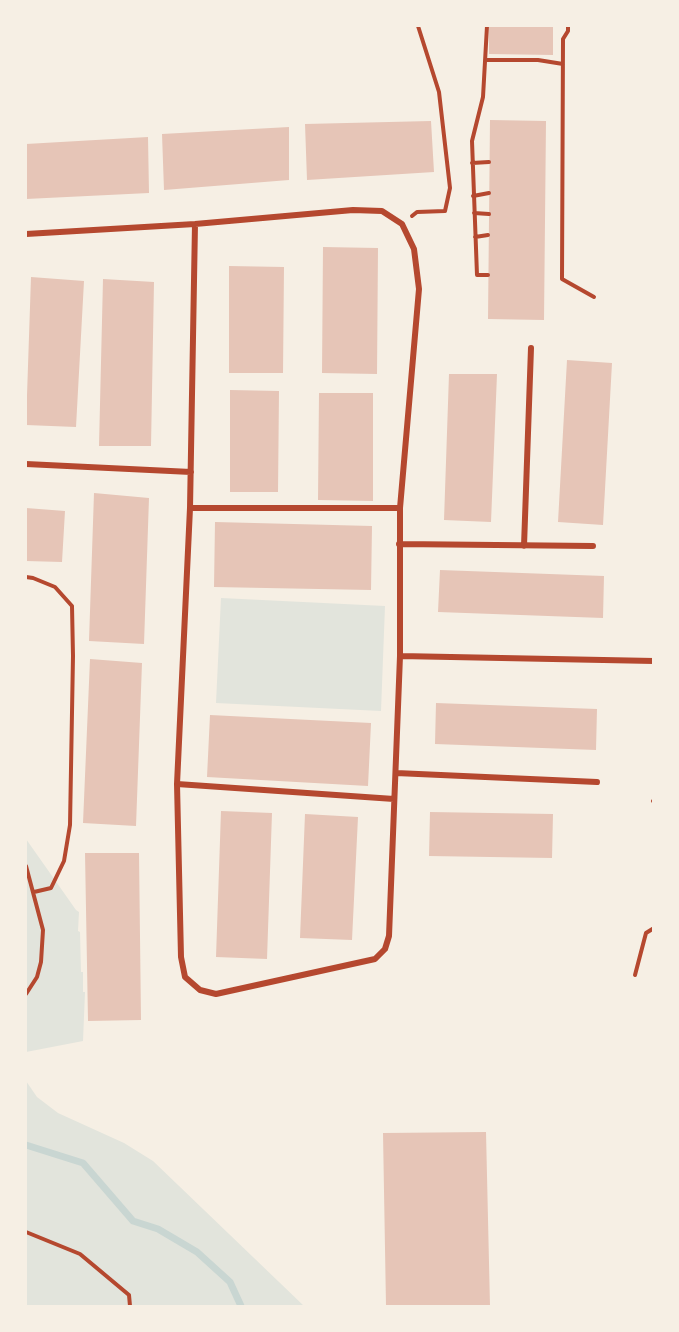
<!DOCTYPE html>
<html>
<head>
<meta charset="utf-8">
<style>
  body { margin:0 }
  #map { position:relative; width:679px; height:1332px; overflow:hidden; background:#f6efe4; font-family:"Source Sans 3",sans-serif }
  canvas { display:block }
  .frame { position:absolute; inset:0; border:27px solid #f6efe4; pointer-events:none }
</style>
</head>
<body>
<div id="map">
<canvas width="679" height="1332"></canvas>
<div class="frame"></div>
</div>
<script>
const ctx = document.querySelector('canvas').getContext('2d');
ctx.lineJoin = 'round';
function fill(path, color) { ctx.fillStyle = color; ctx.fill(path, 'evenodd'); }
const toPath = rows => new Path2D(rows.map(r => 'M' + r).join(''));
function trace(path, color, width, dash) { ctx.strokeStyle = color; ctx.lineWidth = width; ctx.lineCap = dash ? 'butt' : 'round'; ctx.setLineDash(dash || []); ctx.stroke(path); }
fill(toPath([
  [221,598,385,606,381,711,216,703],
  [26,839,76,910,79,912,78,931,80,932,81,972,83,972,83,992,85,992,83,1041,26,1052],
  [26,1081,37,1097,58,1113,124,1143,153,1161,304,1306,26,1306]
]), '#e2e4dc');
trace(toPath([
  [26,1145,83,1163,133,1221,158,1229,197,1252,230,1282,241,1306]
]), '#c9d6d2', 7);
fill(toPath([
  [489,26,553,26,553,55,489,54],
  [490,120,546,121,544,320,488,319],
  [431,121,434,172,307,180,305,124],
  [289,127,289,180,164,190,162,134],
  [148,137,149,193,26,199,26,144],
  [323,247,378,248,377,374,322,373],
  [229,266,284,267,283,373,229,373],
  [31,277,84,281,76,427,26,425],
  [103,279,154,282,151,446,99,446],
  [567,360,612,363,603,525,558,522],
  [449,374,497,374,491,522,444,520],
  [230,390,279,391,278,492,230,492],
  [319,393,373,393,373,501,318,500],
  [94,493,149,498,144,644,89,641],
  [26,508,65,511,62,562,26,561],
  [215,522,372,526,371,590,214,587],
  [440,570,604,576,603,618,438,612],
  [90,659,142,663,136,826,83,823],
  [436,703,597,709,596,750,435,744],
  [210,715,371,723,368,786,207,777],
  [221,811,272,813,267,959,216,957],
  [430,812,553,814,552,858,429,856],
  [305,814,358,817,352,940,300,938],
  [85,853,139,853,141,1020,88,1021],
  [486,1132,490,1306,386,1306,383,1133]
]), '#e6c5b7');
trace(toPath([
  [487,26,483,97,472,141,477,275,488,275],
  [568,26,568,31,563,39,562,279,594,297],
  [485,60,538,60,563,64],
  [472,163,489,162],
  [473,196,489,193],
  [474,213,489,214],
  [412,216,417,212,445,211,450,188,439,92,418,26],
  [475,237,488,235],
  [26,577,33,578,55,587,72,606,73,656,70,825,64,861,51,888,34,892],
  [653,801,654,802],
  [26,866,43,930,41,962,37,977,26,994],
  [635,975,646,933,654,928],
  [26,1232,80,1254,129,1295,130,1306]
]), '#b5482f', 4);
trace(toPath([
  [26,234,195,224,353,210,382,211,402,224,414,249,419,289,400,508,400,656,389,936,385,949,375,959,216,994,200,990,185,977,181,957,177,784,190,508,195,224],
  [26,464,191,472],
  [190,508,400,508],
  [399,544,593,546],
  [524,546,531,348],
  [400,656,654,661],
  [396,773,597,782],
  [177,784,394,799]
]), '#b5482f', 6);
</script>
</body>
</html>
